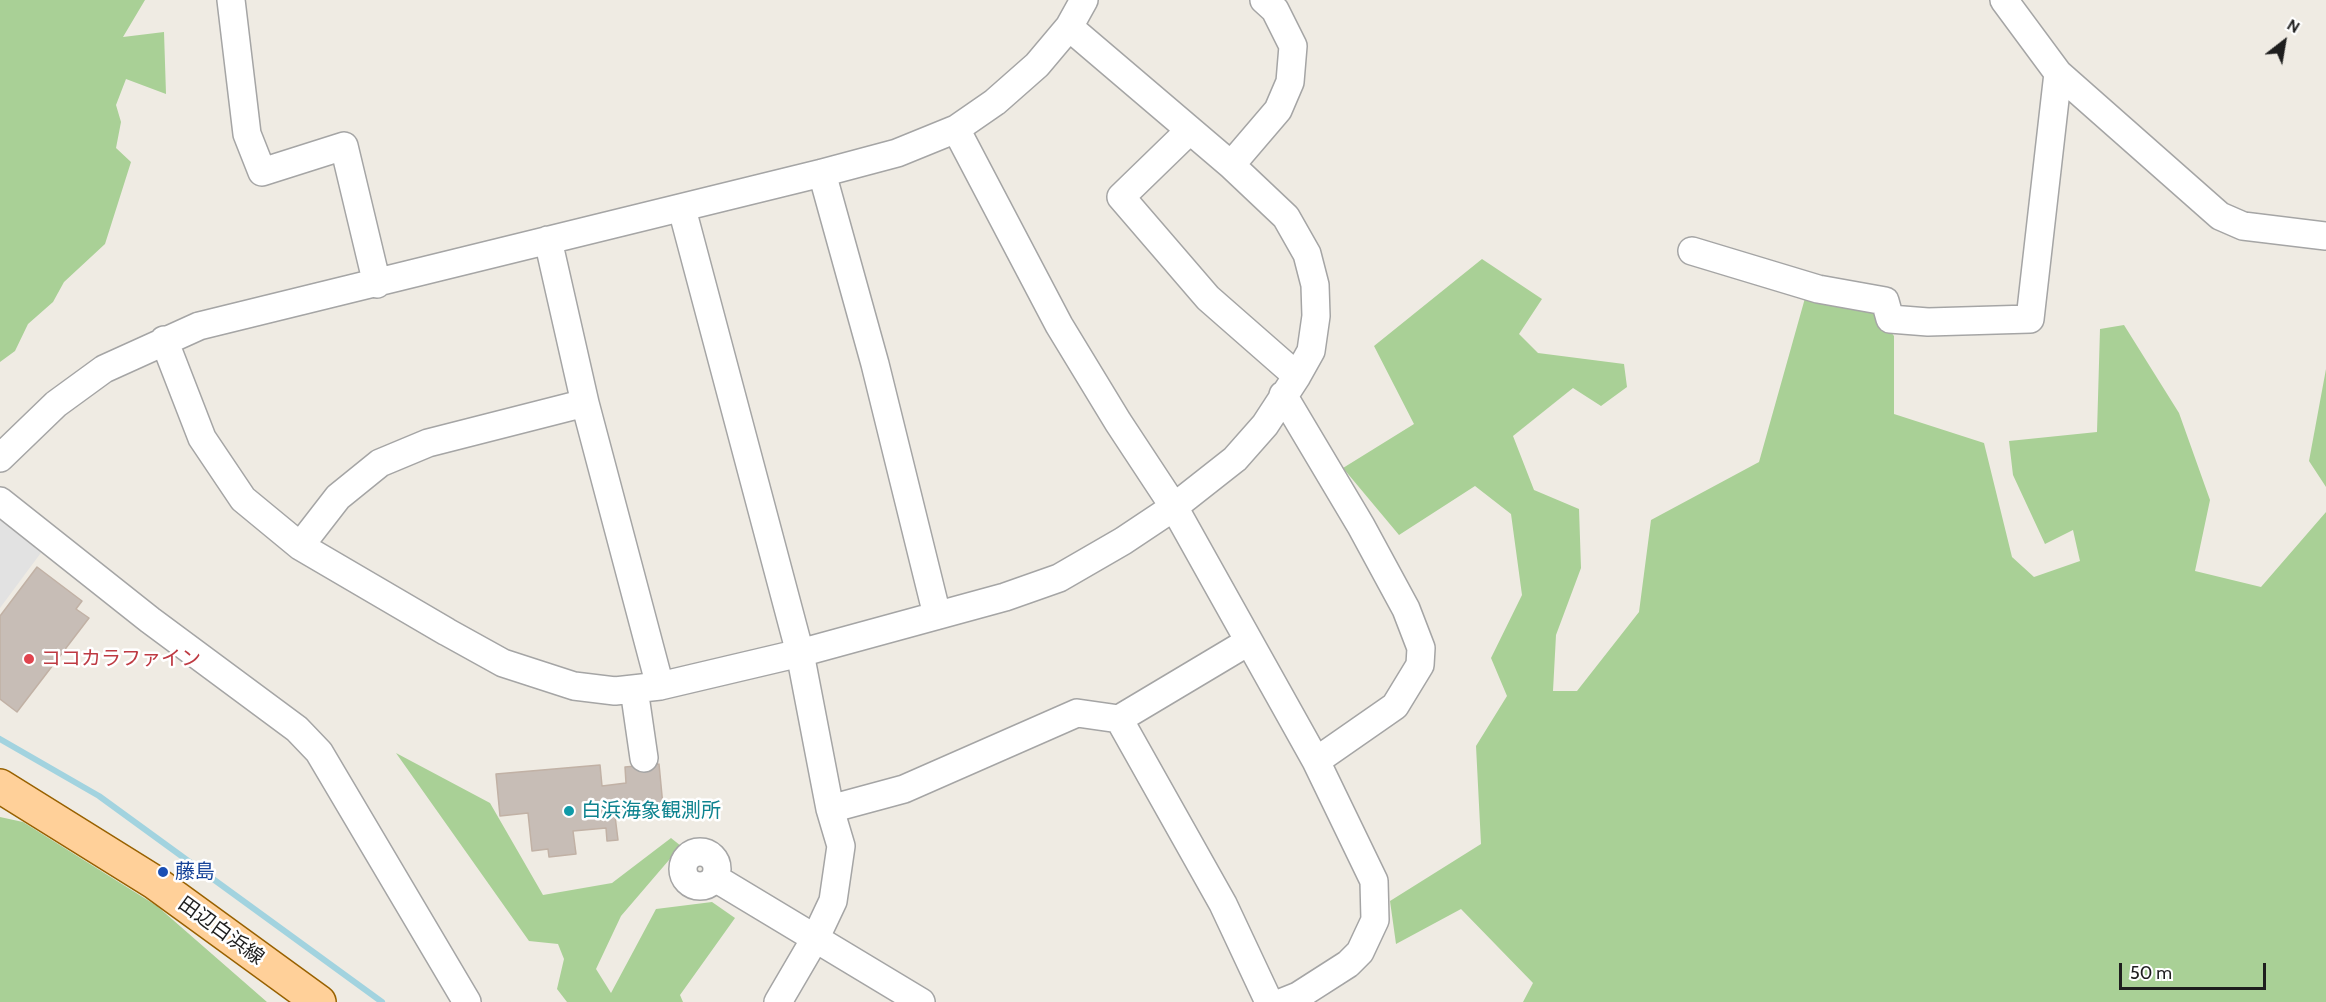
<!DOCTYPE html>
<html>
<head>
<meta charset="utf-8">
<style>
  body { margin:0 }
  #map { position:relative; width:2326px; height:1002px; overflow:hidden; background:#efebe3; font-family:Cabin,sans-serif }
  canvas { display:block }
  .north { position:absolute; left:2254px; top:12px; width:60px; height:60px; -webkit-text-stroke:4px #fff; paint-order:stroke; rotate:31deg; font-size:16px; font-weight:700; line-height:24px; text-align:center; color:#1e1e1e }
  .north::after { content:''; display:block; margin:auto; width:21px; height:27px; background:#1e1e1e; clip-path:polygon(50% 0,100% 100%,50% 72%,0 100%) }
  .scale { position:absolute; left:2119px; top:963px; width:147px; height:27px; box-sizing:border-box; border:3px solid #1e1e1e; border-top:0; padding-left:8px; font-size:18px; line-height:21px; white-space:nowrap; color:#1e1e1e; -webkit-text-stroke:4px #fff; paint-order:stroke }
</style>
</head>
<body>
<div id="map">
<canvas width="2326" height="1002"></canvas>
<div class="north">N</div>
<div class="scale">50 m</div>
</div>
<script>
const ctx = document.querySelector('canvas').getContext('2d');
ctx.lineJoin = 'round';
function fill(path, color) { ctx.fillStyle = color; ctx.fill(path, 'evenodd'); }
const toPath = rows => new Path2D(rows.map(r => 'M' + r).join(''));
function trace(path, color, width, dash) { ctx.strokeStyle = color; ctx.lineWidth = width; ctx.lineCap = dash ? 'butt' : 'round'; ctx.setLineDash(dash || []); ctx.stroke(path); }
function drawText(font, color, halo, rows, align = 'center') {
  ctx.font = font + ' Cabin,"Noto Sans JP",sans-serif'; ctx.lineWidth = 5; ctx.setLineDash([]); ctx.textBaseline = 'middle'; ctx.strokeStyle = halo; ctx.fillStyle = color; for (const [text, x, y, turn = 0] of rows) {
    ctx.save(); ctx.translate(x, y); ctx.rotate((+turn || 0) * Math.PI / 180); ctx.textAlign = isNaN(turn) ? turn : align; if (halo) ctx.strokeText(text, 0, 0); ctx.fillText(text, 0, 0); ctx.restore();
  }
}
fill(toPath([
  [0,0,145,0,123,37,164,32,166,94,126,79,116,105,121,122,116,148,131,162,105,244,64,282,53,302,28,324,15,351,0,362],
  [1482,259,1542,299,1519,334,1538,353,1624,364,1627,387,1601,406,1573,388,1513,436,1534,490,1579,509,1581,568,1556,635,1553,691,1577,691,1639,612,1651,520,1759,462,1807,291,1883,305,1884,323,1894,336,1894,414,1984,443,2012,557,2034,577,2080,561,2073,530,2045,544,2013,475,2009,441,2097,432,2100,329,2124,325,2179,413,2210,500,2195,571,2261,587,2326,512,2326,1002,1523,1002,1533,983,1461,909,1396,944,1390,901,1481,844,1476,746,1507,696,1491,658,1522,595,1511,514,1475,486,1399,535,1343,468,1414,424,1374,346],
  [2326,369,2326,487,2309,461],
  [396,753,490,803,543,895,612,883,671,838,681,846,621,916,596,969,611,993,656,909,712,902,735,918,680,995,683,1002,567,1002,557,989,564,959,558,944,529,941],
  [0,817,23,822,157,906,267,1002,0,1002]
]), '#a9d096');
fill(toPath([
  [0,516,43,550,0,608]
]), '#e2e2e2');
trace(toPath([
  [0,739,99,796,382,1002]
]), '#a2d3df', 6);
const building = toPath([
  [37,567,82,601,76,609,89,618,17,712,0,699,0,616,37,567],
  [659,764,663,806,638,808,639,814,615,816,618,840,607,841,606,828,573,831,576,854,549,857,548,849,532,851,528,813,500,816,496,774,600,765,602,786,626,783,625,767,659,764]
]);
fill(building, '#c7bdb6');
trace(building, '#c1b1a5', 1.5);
const minor = toPath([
  [231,0,247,134,262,172,344,146,377,284],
  [2004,0,2058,73,2220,216,2243,226,2326,236],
  [956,129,1059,325,1118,422,1174,507,1316,761,1374,881,1375,920,1360,952,1348,964,1298,996,1283,1002],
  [1189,131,1121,197,1208,298,1297,376],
  [1231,165,1278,110,1290,82,1293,46,1275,10,1264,0],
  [822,173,875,364,937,615],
  [682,209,800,653,830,809,841,846,833,901,816,937,778,1002],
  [548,240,585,403,660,686],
  [1692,251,1818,289,1885,301,1890,319,1928,322,2030,319,2058,73],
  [164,340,202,438,243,499,300,546,447,632,503,663,574,686,615,691,660,686,800,653,1005,597,1059,578,1123,541,1174,507,1235,459,1265,425,1297,376,1311,351,1316,316,1315,285,1307,254,1286,217,1231,165,1069,27],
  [1283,395,1361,526,1406,609,1421,648,1420,665,1395,706,1316,761],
  [0,458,56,404,104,369,199,326,822,173,897,153,956,129,995,102,1037,65,1069,27,1084,0],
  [0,501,150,620,297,729,319,752,467,1002],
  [300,546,338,497,380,463,428,443,585,403],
  [634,689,644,758],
  [1119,719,1223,904,1269,1002],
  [830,809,904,789,1077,713,1119,719,1248,642],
  '683 869a17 17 0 1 1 34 0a17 17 0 1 1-34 0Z',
  [715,878,921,1002]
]);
const major = toPath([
  [0,786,154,882,319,1002]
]);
trace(minor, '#a5a5a5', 30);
trace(major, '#986100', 36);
trace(minor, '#fff', 27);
trace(major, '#ffd099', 33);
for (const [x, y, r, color] of [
  [29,659,6,"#e0444e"],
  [569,811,6,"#0f9aa8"],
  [163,872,6,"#1a4fb4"]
]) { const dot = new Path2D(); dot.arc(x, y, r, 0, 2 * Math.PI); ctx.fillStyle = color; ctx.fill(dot); trace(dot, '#fff', 2); }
drawText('20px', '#be3a42', '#fff', [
  ["ココカラファイン",41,659]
], 'left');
drawText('20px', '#0d838f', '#fff', [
  ["白浜海象観測所",581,811]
], 'left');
drawText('20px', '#164399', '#fff', [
  ["藤島",175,872]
], 'left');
drawText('20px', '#1e1e1e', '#fff', [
  ["田辺白浜線",221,931,36]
]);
</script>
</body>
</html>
